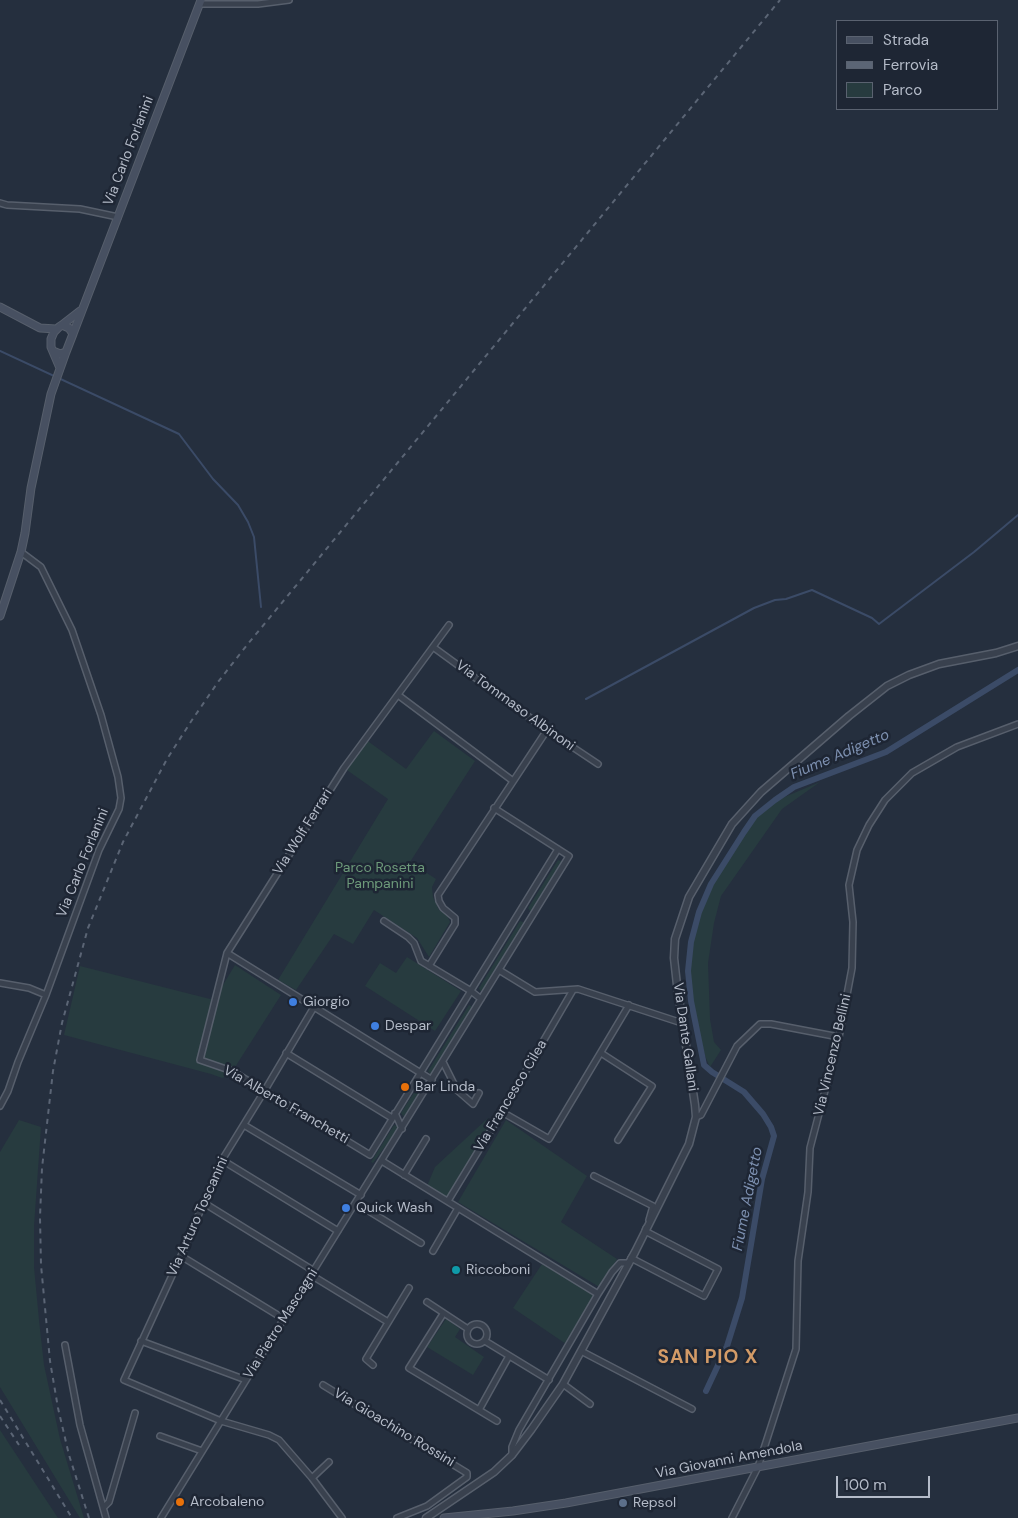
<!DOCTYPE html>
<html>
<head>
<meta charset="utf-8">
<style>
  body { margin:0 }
  #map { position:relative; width:1018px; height:1518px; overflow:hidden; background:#252f3e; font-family:"DM Sans",sans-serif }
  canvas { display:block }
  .legend { position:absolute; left:836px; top:20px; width:162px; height:90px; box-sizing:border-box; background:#1e2634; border:1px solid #5a6270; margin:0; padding:6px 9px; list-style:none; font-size:15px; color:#b5bcc9 }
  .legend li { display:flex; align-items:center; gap:10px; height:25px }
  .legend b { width:25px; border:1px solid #5a6270 }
  .scale { position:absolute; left:836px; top:1476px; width:94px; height:22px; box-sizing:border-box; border:2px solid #b5bcc9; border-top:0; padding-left:6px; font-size:15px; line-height:18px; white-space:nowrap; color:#b5bcc9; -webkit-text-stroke:4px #1e2634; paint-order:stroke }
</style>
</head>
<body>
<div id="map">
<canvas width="1018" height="1518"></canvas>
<ul class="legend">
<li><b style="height:6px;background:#475061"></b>Strada</li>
<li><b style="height:6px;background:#5b6575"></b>Ferrovia</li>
<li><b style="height:14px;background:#273b3f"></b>Parco</li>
</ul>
<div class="scale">100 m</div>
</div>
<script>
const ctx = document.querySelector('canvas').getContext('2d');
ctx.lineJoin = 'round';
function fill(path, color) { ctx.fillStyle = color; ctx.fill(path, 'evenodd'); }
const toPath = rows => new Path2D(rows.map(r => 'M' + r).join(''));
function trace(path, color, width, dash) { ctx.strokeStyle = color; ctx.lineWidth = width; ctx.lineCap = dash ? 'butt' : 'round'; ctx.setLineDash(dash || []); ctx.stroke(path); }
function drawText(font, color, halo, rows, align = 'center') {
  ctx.font = font + ' "DM Sans",sans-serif'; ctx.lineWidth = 5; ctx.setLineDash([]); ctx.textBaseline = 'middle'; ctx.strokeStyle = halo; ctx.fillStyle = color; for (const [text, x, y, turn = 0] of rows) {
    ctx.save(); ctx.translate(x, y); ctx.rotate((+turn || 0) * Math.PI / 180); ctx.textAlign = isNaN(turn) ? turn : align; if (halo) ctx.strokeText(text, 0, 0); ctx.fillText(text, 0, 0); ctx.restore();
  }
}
fill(toPath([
  [434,731,475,761,410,862,436,879,432,887,433,897,439,910,447,915,450,922,429,957,417,938,374,910,353,944,334,934,296,990,278,980,388,799,344,768,365,739,406,769],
  [820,782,782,809,721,896,714,923,708,963,710,1019,714,1042,721,1050,710,1067,705,1056,690,997,690,965,692,933,695,915,710,885,747,828,763,808,773,802],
  [558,860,561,861,562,864,533,910,530,911,528,908],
  [520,921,523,922,524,925,484,990,480,991,479,988],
  [407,957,461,991,435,1031,365,986,380,963,396,973],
  [235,965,281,995,230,1075,222,1078,211,1074,64,1035,80,966,214,1000],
  [469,1005,471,1006,472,1009,433,1073,430,1074,428,1071],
  [420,1083,423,1084,424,1087,406,1115,403,1116,401,1113],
  [488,1118,493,1121,447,1198,427,1186,435,1167],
  [19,1120,41,1127,34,1226,34,1267,39,1320,44,1365,60,1439,84,1518,80,1518,0,1387,0,1152],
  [506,1120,587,1176,561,1222,617,1259,601,1288,458,1202],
  [394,1125,397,1126,398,1129,373,1163,371,1162],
  [542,1264,596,1296,569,1346,513,1308],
  [446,1319,460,1329,455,1337,484,1357,473,1375,427,1347],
  [0,1430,58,1518,0,1518]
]), '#273b3f');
trace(toPath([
  [0,351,179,434,213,479,238,505,248,522,254,537,261,607],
  [586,699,754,608,775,600,786,599,812,590,872,618,879,624,974,552,1018,515]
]), '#3b4b67', 2);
trace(toPath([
  [706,1391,727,1346,742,1298,762,1179,774,1136,771,1127,763,1114,744,1092,712,1072,704,1065,691,1001,688,971,691,942,699,912,711,884,744,832,755,816,775,800,794,787,886,752,1018,670]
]), '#3b4b67', 6);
const minor = toPath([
  [200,4,258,4,289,0],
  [0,203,7,205,80,209,118,217],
  [449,625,344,768,227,953,200,1060,232,1071,370,1155,558,849],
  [433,647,547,730,598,764],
  [398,695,513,781],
  [384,921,408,937,414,943,421,961,471,991,481,999],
  [227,953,432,1080],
  [429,966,455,924,455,918,443,908,439,901,438,895,547,730],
  [499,970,535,992,578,989,682,1023],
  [0,983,29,988,46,995],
  [314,1007,265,1090,222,1160,181,1256,124,1380,221,1421,269,1435,279,1440,312,1478,342,1518],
  [286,1053,392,1118],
  [601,1053,652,1086,618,1140],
  [443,1062,457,1090,473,1104,479,1093],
  [0,1106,8,1091,18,1062,46,995,99,850,119,809,121,798,118,777,101,715,72,630,41,567,21,552],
  [502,1112,549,1139,629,1005],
  [395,1113,402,1129],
  [696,1117,701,1115,737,1046,760,1024,771,1024,839,1037],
  [244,1125,361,1195],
  [222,1160,338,1231],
  [382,1161,598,1294],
  [404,1175,426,1139],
  [594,1176,653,1206,649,1220],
  [448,1201,502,1112,573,990],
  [204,1203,314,1271],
  [356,1203,421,1243],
  [433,1251,458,1208],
  [181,1256,284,1319],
  [631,1258,704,1296,718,1269,645,1231,646,1228],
  [311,1275,388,1322],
  [427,1302,468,1329],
  [443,1314,409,1368,497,1421],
  '467 1334a10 10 0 1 1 20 0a10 10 0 1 1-20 0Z',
  [141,1341,246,1380],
  [485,1341,549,1380],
  [65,1345,80,1425,106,1518],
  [581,1351,692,1409],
  [373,1365,366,1359,409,1288],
  [563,1384,590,1404],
  [323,1385,467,1473,467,1477,427,1506,397,1518],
  [479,1410,509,1356],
  [160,1436,202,1451],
  [512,1455,512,1447,519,1430,598,1294,612,1272,620,1263,629,1263],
  [312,1478,329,1462],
  [104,1507,109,1502,135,1413],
  [161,1518,569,856,494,808],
  [732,1518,758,1467,796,1349,798,1261,808,1192,810,1148,839,1037,852,968,853,922,849,885,857,850,869,825,885,800,912,773,957,747,1018,724]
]);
const tertiary = toPath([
  [426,1518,494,1472,512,1455,531,1430,563,1384,635,1252,689,1144,696,1117,695,1105,677,985,674,958,675,939,689,897,732,824,761,792,849,716,887,686,909,675,939,664,996,653,1018,646]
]);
const secondary = toPath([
  [0,307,40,328,56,329],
  [62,325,80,311],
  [73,334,201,0],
  [53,351,60,354,66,352,73,334,69,328,62,325,59,327,54,332,51,339,51,347,60,368],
  [0,616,21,552,25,533,31,488,51,394,66,352],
  [444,1518,513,1511,566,1503,1018,1418]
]);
trace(minor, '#575f6c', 8);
trace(tertiary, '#575f6c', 9);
trace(secondary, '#575f6c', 9);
trace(minor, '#39414e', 5);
trace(tertiary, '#39414e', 6);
trace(secondary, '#475061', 7);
trace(toPath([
  [0,1400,72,1518],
  [0,1416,19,1445],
  [89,1518,69,1455,58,1408,50,1361,41,1265,40,1217,42,1168,53,1071,62,1023,88,928,123,842,167,759,192,720,218,682,247,645,780,0]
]), '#5b6575', 2, [5, 5]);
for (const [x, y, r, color] of [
  [293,1002,5,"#3f7fe0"],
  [375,1026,5,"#3f7fe0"],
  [405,1087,5,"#e8710a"],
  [346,1208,5,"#3f7fe0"],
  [456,1270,5,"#0f9aa8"],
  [180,1502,5,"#e8710a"],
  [623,1503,5,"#5c6f8a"]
]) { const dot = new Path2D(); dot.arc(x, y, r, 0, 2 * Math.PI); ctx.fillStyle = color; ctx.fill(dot); trace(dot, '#1e2634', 2); }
drawText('14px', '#b5bcc9', '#1e2634', [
  ["Via Carlo Forlanini",129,151,-69],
  ["Via Tommaso Albinoni",515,706,36],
  ["Via Wolf Ferrari",303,832,-58],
  ["Via Carlo Forlanini",83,863,-68],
  ["Via Dante Gallani",685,1037,82],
  ["Via Vincenzo Bellini",833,1055,-77],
  ["Via Francesco Cilea",511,1096,-59],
  ["Via Alberto Franchetti",286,1105,30],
  ["Via Arturo Toscanini",198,1217,-66],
  ["Via Pietro Mascagni",281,1324,-58],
  ["Via Gioachino Rossini",394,1428,31],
  ["Via Giovanni Amendola",729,1460,-11]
]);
drawText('14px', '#6d9a7a', '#1e2634', [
  ["Parco Rosetta",380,868],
  ["Pampanini",380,884]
]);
drawText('14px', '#b5bcc9', '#1e2634', [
  ["Giorgio",303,1002],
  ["Despar",385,1026],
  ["Bar Linda",415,1087],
  ["Quick Wash",356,1208],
  ["Riccoboni",466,1270],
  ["Arcobaleno",190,1502],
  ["Repsol",633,1503]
], 'left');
drawText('italic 15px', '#7d90b0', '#1e2634', [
  ["Fiume Adigetto",840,755,-23],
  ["Fiume Adigetto",748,1199,-79]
]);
ctx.letterSpacing = '1px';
drawText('bold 19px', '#d39b67', '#1e2634', [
  ["SAN PIO X",708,1358]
]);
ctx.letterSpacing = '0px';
</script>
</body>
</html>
